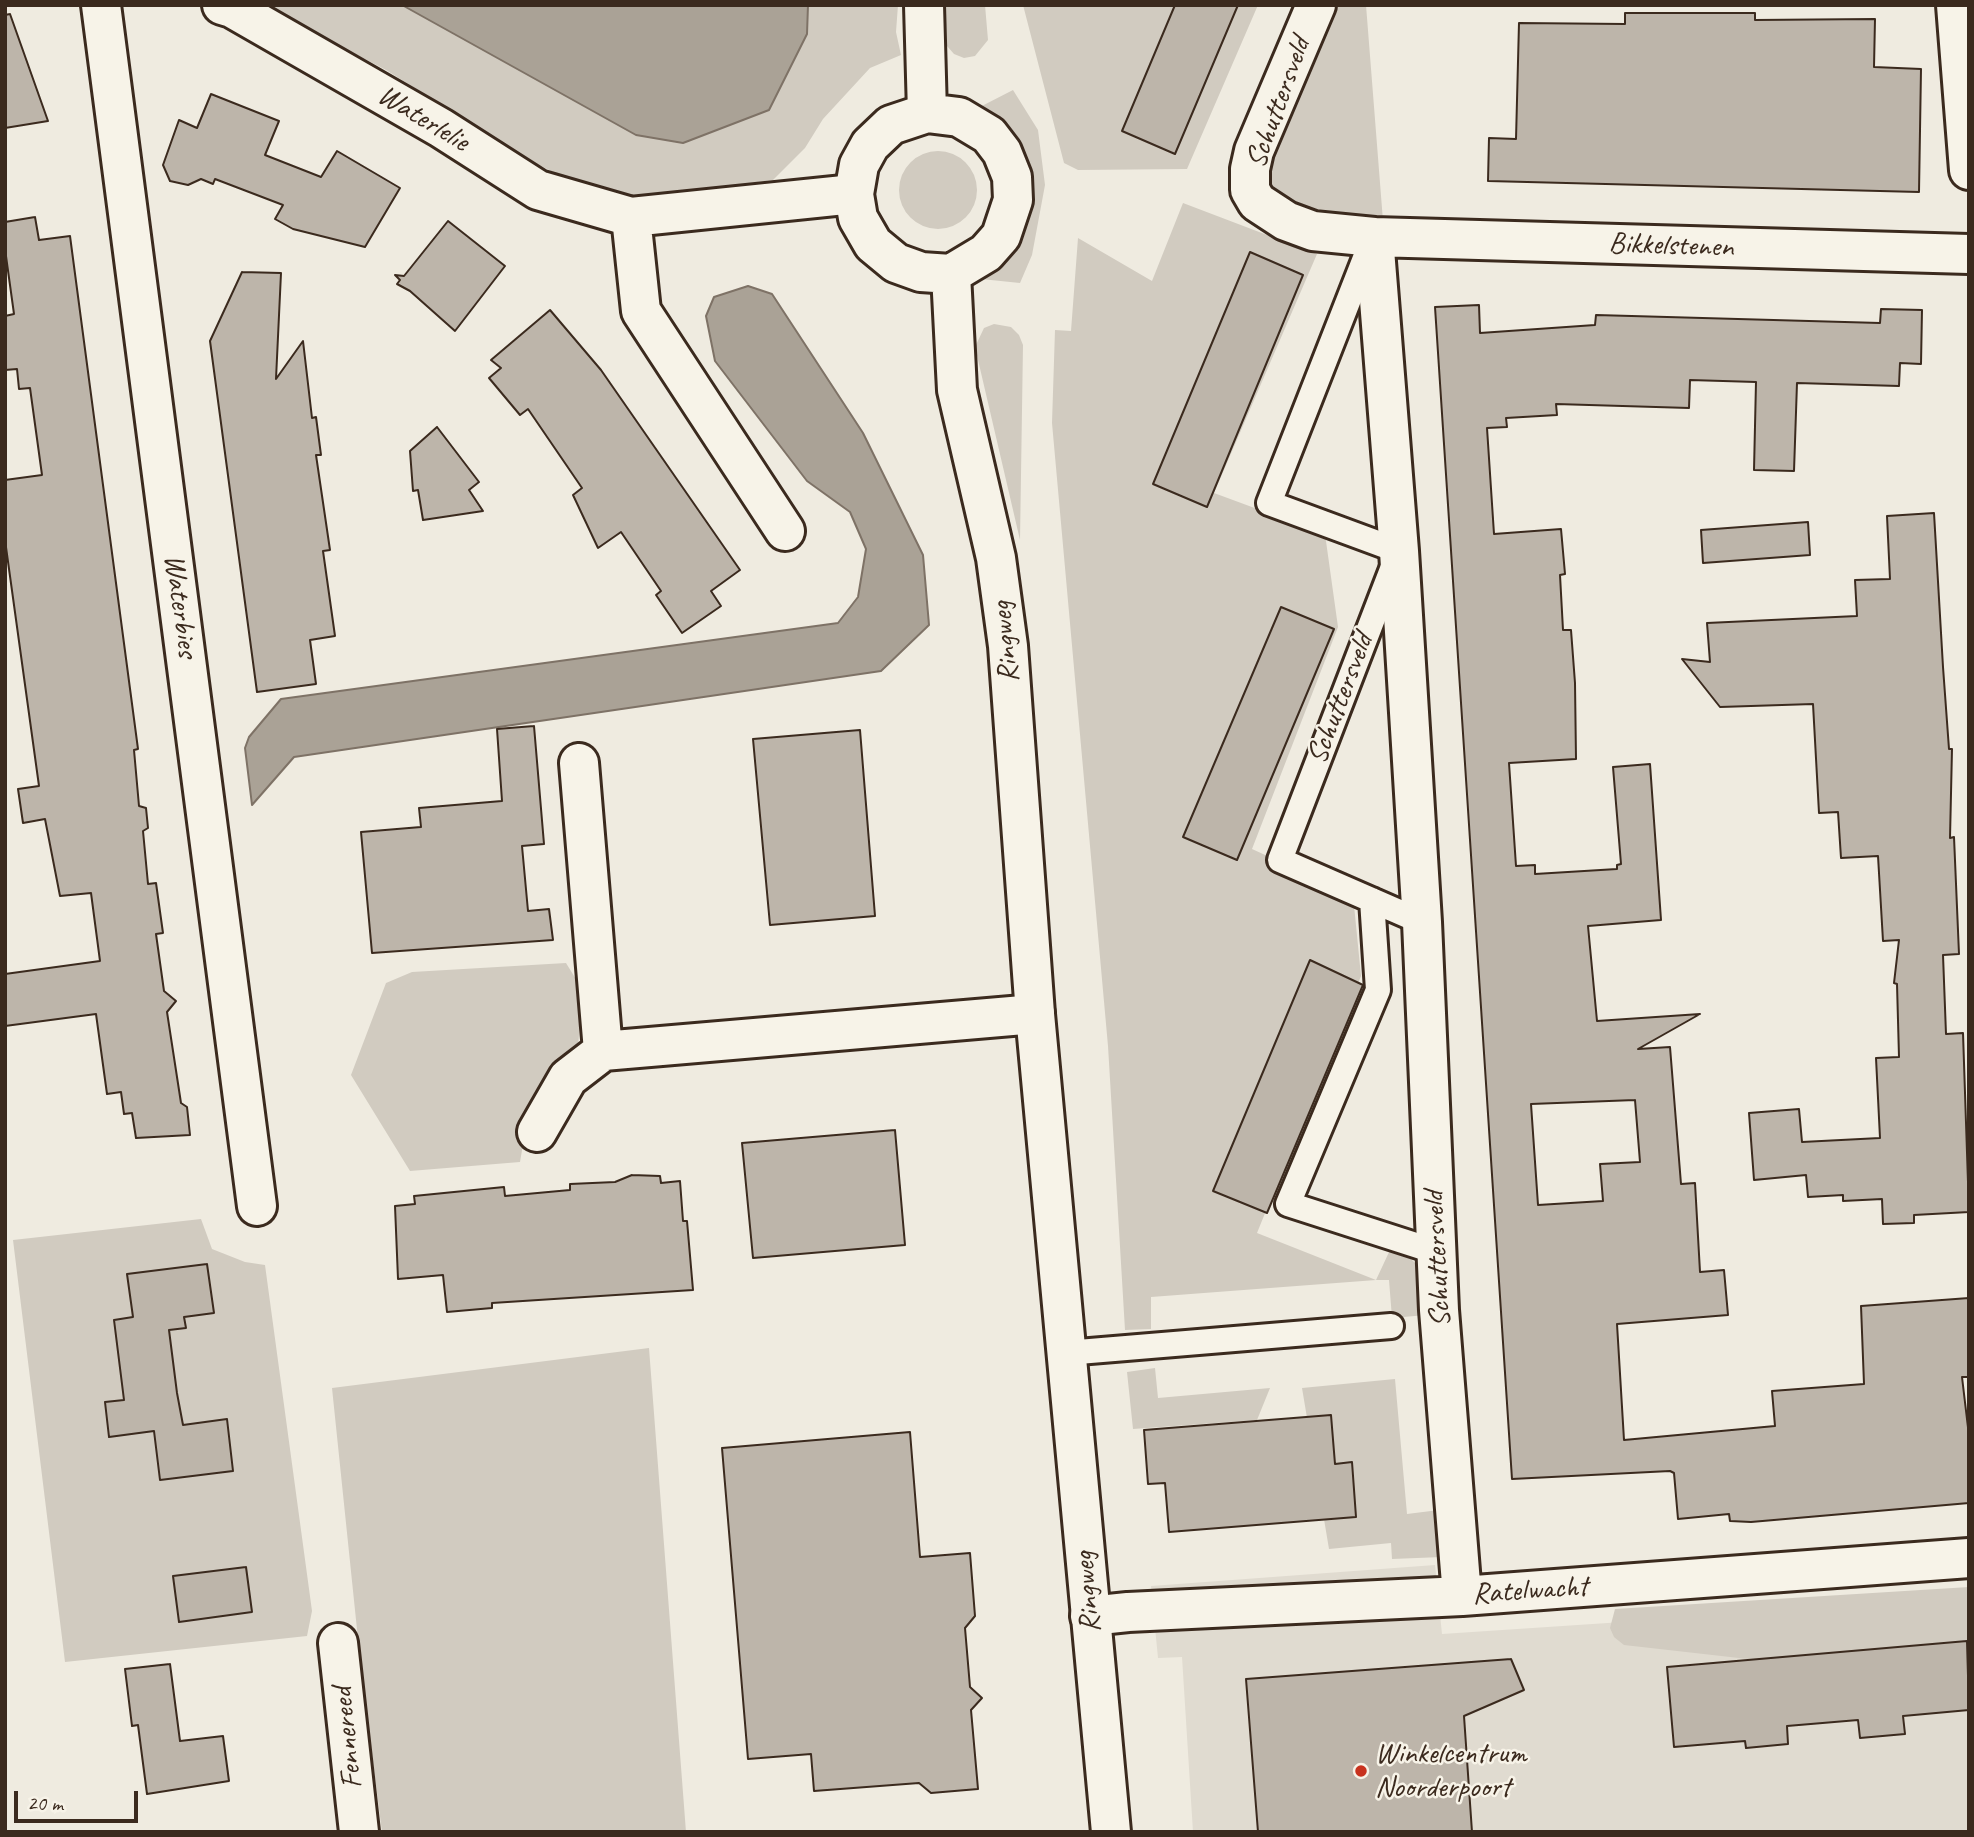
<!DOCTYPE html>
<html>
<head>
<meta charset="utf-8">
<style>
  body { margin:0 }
  #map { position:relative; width:1974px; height:1837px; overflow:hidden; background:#efebe0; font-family:Caveat,sans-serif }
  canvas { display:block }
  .frame { position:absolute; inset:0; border:7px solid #3b2a1e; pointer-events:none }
  .scale { position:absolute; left:14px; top:1791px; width:124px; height:32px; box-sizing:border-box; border:4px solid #3b2a1e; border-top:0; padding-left:9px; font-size:21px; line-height:24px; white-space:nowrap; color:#3b2a1e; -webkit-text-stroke:5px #f7f3e8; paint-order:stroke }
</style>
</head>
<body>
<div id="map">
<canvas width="1974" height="1837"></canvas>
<div class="frame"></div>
<div class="scale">20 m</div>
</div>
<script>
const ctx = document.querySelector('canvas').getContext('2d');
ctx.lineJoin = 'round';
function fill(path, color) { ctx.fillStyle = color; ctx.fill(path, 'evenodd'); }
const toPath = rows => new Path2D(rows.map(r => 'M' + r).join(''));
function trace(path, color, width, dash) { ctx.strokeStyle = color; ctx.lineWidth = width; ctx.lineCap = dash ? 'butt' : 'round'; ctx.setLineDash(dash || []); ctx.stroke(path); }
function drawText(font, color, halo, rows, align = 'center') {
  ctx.font = font + ' Caveat,sans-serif'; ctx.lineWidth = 5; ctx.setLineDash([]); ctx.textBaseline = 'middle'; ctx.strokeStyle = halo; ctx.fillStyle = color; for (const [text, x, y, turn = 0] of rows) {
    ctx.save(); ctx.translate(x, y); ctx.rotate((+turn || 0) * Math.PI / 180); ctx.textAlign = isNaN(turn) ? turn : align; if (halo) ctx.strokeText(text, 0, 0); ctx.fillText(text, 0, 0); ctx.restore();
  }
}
fill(toPath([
  [1435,1565,1442,1634,1969,1599,1969,1832,1193,1832,1182,1657,1158,1658,1151,1586]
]), '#e0dbd0');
fill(toPath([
  [261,5,402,5,550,85,740,121,769,110,807,34,808,5,898,5,896,32,901,55,870,68,823,119,805,148,773,180,611,201,533,162,386,70],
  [945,5,985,5,988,40,975,56,964,58,954,54,947,46],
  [1023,5,1258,5,1187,169,1078,170,1064,163],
  [1337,5,1366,5,1383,221,1330,219,1276,196,1270,182,1270,164],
  [1013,90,1038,130,1045,185,1032,255,1020,283,981,279,1002,261,1015,243,976,109],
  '899 190a39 39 0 1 1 78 0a39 39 0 1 1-78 0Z',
  [1183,203,1317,254,1214,493,1325,534,1338,627,1252,849,1353,895,1361,976,1257,1233,1376,1280,1390,1250,1411,1259,1419,1267,1426,1315,1392,1318,1389,1280,1376,1280,1151,1297,1151,1329,1125,1330,1108,1046,1052,423,1055,330,1071,331,1078,238,1152,281],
  [994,324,1011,327,1019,335,1023,345,1020,540,975,347,984,328],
  [566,963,582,989,578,1049,529,1109,520,1162,410,1171,351,1075,386,983,412,972],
  [201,1219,212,1249,245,1262,265,1265,312,1611,307,1636,65,1662,13,1240],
  [649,1348,686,1832,382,1832,361,1668,332,1388],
  [1155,1368,1158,1398,1270,1388,1257,1420,1133,1429,1127,1372],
  [1395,1379,1407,1514,1439,1510,1442,1557,1392,1559,1391,1543,1329,1549,1302,1388],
  [1969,1587,1969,1684,1624,1645,1614,1637,1610,1628,1615,1609]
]), '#d1cbc0');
const water = toPath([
  [402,5,808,5,807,34,769,110,683,143,636,135,402,5],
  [748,286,772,294,863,433,923,555,929,625,881,671,294,757,252,805,245,748,249,737,281,699,838,623,858,597,866,549,850,512,807,481,715,361,706,316,714,297,748,286]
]);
fill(water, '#aaa296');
trace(water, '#7e7266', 2);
const building = toPath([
  [1175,5,1238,5,1175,154,1122,131,1175,5],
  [1625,13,1755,13,1755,20,1875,19,1874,67,1921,69,1919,192,1488,181,1489,138,1516,139,1519,23,1625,24,1625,13],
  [10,14,48,121,5,128,5,15,10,14],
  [211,94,279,121,265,155,321,177,337,151,400,188,365,247,293,229,275,219,283,205,215,179,213,184,201,179,188,185,170,181,163,165,179,120,197,128,211,94],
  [35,217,39,240,70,236,138,749,134,750,139,806,146,808,148,828,143,831,148,884,156,883,163,933,156,934,164,991,176,1001,167,1012,181,1103,187,1107,190,1135,136,1138,132,1113,124,1114,121,1092,107,1094,96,1014,5,1026,5,974,100,961,91,893,60,896,45,819,23,823,18,789,39,786,5,540,5,480,42,475,30,388,19,389,17,369,5,370,5,316,14,314,5,249,5,222,35,217],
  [448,221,505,266,455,331,410,291,397,284,400,280,395,275,404,276,448,221],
  [1250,252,1303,275,1207,507,1153,484,1250,252],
  [242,272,281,273,276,379,303,341,312,418,316,417,321,455,316,455,330,550,323,551,335,636,310,640,316,684,257,692,210,341,242,272],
  [1479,305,1480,333,1595,325,1596,315,1880,323,1881,309,1922,310,1921,364,1900,363,1899,386,1797,383,1794,471,1754,470,1756,382,1690,380,1689,408,1556,404,1557,415,1506,418,1507,427,1487,428,1494,534,1561,529,1565,574,1560,575,1563,630,1571,630,1575,683,1576,759,1509,763,1516,866,1535,865,1535,874,1617,869,1617,865,1621,864,1613,767,1650,764,1661,920,1588,926,1597,1021,1700,1014,1638,1049,1670,1047,1681,1184,1695,1183,1700,1272,1724,1270,1728,1315,1617,1324,1624,1440,1775,1426,1772,1391,1864,1384,1861,1306,1969,1298,1969,1377,1962,1377,1969,1436,1969,1503,1751,1522,1730,1521,1729,1514,1678,1519,1674,1473,1670,1471,1512,1479,1435,307,1479,305],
  [1635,1100,1640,1162,1600,1164,1603,1201,1538,1205,1531,1104,1635,1100],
  [550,310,601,370,740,570,711,591,721,606,682,633,656,595,661,591,621,532,598,548,573,495,582,488,528,409,520,415,489,378,501,368,491,360,550,310],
  [437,427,479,482,469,490,483,511,423,520,418,490,413,491,410,451,437,427],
  [1934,513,1943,667,1949,749,1952,749,1950,838,1954,837,1959,954,1943,955,1946,1034,1963,1033,1969,1212,1914,1215,1914,1223,1883,1224,1882,1199,1843,1201,1843,1195,1808,1197,1806,1175,1754,1180,1749,1113,1799,1109,1802,1142,1880,1138,1876,1058,1899,1057,1897,984,1894,983,1899,940,1883,941,1878,856,1841,858,1838,812,1819,813,1813,704,1720,707,1682,659,1710,662,1707,623,1857,616,1855,580,1890,579,1887,516,1934,513],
  [1808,522,1810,555,1703,563,1701,530,1808,522],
  [1281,607,1334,629,1237,860,1183,837,1281,607],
  [534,726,544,844,522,846,528,911,549,909,553,940,372,953,361,832,421,827,419,808,502,801,497,729,534,726],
  [860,730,875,916,770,925,753,739,860,730],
  [1310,960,1363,985,1267,1213,1213,1191,1310,960],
  [895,1130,905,1245,753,1258,742,1143,895,1130],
  [632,1175,660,1176,661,1183,680,1181,683,1221,687,1221,693,1290,492,1303,492,1308,447,1312,443,1275,398,1279,395,1206,415,1204,414,1196,504,1187,505,1196,570,1190,570,1184,615,1182,632,1175],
  [207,1264,214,1313,184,1317,186,1328,169,1330,177,1393,183,1425,227,1419,233,1471,160,1480,154,1431,109,1437,105,1402,124,1400,114,1320,133,1317,127,1274,207,1264],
  [1331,1415,1335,1464,1352,1462,1356,1517,1169,1532,1165,1483,1148,1484,1144,1430,1331,1415],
  [910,1432,920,1557,970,1553,975,1616,965,1628,970,1687,982,1698,971,1710,978,1789,931,1793,919,1783,814,1791,811,1754,748,1759,722,1448,910,1432],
  [246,1567,252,1612,179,1622,173,1576,246,1567],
  [1967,1641,1969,1710,1903,1716,1905,1734,1860,1738,1858,1720,1787,1726,1788,1744,1746,1748,1745,1741,1674,1747,1667,1667,1967,1641],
  [1511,1659,1524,1690,1464,1716,1472,1832,1258,1832,1246,1679,1511,1659],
  [170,1664,180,1741,223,1736,229,1781,147,1794,138,1725,132,1726,125,1669,170,1664]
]);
fill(building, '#bdb5aa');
trace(building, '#3b2a1e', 2);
const service = toPath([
  [1369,248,1269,503,1399,551,1280,860,1422,922],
  [1372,900,1378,990,1288,1204,1437,1252],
  [1066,1353,1391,1326]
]);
const minor = toPath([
  [101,5,257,1206],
  [222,5,232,8,441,128,538,190,631,217,854,194],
  [1316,5,1254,151,1250,169,1250,190,1257,202,1286,221,1313,231,1374,237,1399,551,1422,922,1439,1310,1462,1596],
  [1956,5,1969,170],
  [631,217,641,311,785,531],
  [1374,237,1969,254],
  [579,763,603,1051,1035,1014],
  [537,1132,568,1078,603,1051],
  [1090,1616,1128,1612,1462,1596,1969,1558],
  [338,1643,359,1832]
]);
const secondary = toPath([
  [924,5,927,113],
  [927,113,959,117,989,135,1002,152,1012,177,1013,200,1001,236,986,253,951,274,921,272,896,263,873,244,858,218,854,194,859,165,870,145,891,125,927,113],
  [951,274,957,390,996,558,1008,646,1035,1014,1111,1832]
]);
trace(service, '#3b2a1e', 30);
trace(minor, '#3b2a1e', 44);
trace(secondary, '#3b2a1e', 44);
trace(service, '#f7f3e8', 24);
trace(minor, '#f7f3e8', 38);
trace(secondary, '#f7f3e8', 38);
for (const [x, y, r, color] of [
  [1361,1771,7,"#c8321e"]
]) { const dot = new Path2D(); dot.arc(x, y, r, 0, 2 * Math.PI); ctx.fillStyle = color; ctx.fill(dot); trace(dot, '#f7f3e8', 2.5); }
drawText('30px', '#3b2a1e', '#f7f3e8', [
  ["Schuttersveld",1279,103,-70],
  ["Waterlelie",423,119,31],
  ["Bikkelstenen",1671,246,2],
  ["Waterbies",180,606,82],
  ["Ringweg",1006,642,-96],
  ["Schuttersveld",1341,699,-69],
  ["Schuttersveld",1438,1259,-93],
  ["Ratelwacht",1530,1591,-4],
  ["Ringweg",1088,1592,-95],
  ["Fennereed",348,1738,-96]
]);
drawText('30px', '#3b2a1e', '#f7f3e8', [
  ["Winkelcentrum",1375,1754],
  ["Noorderpoort",1375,1788]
], 'left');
</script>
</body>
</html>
